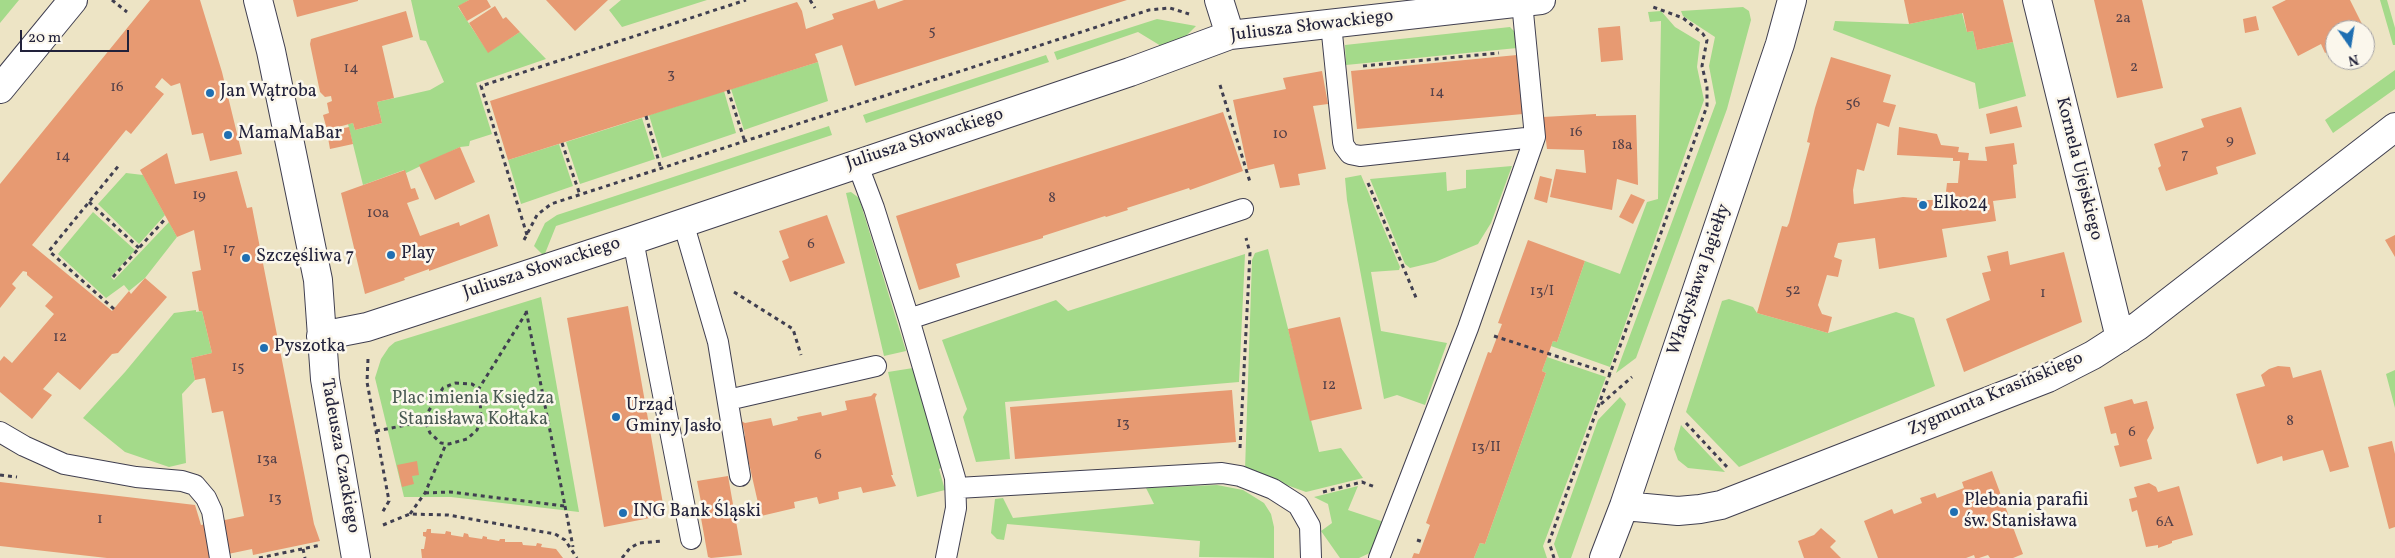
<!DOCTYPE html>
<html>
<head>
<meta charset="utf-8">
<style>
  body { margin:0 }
  #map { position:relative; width:2395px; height:558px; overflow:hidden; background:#ede4c5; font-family:Vollkorn,serif }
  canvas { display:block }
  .north { position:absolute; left:2325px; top:20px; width:50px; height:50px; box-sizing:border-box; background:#fbf7ec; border:1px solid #a4a2a5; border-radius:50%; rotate:167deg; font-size:14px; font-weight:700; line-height:20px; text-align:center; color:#22223b }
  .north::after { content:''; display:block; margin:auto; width:18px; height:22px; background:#1f6fb2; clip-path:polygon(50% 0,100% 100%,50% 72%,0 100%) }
  .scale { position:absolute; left:20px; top:30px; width:109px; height:22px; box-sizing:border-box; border:2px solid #22223b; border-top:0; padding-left:6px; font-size:15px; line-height:18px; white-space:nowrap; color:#22223b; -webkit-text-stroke:4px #fbf7ec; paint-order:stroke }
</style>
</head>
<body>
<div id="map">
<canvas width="2395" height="558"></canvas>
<div class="north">N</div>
<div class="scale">20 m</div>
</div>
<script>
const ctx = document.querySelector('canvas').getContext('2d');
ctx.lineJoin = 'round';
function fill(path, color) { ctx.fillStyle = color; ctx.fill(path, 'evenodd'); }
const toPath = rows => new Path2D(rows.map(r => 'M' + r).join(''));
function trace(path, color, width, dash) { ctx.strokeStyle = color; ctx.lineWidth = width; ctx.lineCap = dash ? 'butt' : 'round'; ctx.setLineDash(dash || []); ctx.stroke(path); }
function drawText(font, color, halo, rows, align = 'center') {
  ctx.font = font + ' Vollkorn,serif'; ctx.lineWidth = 5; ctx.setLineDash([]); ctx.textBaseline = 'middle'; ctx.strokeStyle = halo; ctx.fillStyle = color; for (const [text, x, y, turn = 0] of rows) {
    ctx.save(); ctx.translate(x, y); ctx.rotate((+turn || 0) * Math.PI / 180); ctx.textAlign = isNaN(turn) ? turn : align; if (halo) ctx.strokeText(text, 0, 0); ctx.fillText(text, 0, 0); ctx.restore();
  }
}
fill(toPath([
  [0,0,19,0,0,23],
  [411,0,469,0,458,7,488,52,520,32,546,59,476,83,492,134,470,141,469,146,460,147,406,173,404,170,363,185,348,124,353,123,355,130,382,123,377,102,430,90,444,82,426,41,420,40],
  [621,0,707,0,622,27,609,10],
  [2380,0,2387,0,2395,28,2395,45,2393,45],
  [1743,7,1749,11,1751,20,1727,109,1636,358,1616,373,1716,103,1709,66,1715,37,1683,16,1681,11],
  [1661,11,1675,27,1700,42,1697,67,1704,100,1610,367,1551,346,1553,341,1557,342,1585,261,1620,274,1647,202,1658,199,1661,21,1650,22,1648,12],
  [1962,13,1967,32,1973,31,1977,50,2013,42,2026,96,1979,109,1975,83,1833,30,1835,21,1909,24],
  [1157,19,1196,26,1186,36,1161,46,1138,32,1057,60,1054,52],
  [1510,27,1515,32,1517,48,1346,65,1345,45],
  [1046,55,1049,62,866,123,863,115],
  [818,62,828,101,744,130,731,89],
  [2395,70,2395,89,2333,133,2325,120],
  [724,91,736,133,662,158,649,115],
  [642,118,655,159,580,184,566,142],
  [829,126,832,135,556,226,544,256,534,246,545,223,557,215],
  [559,144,573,186,521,204,508,160],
  [1512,166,1491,223,1478,244,1435,262,1410,268,1405,264,1370,179,1446,172,1447,191,1466,188,1466,170],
  [126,173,143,175,165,215,139,244,98,204],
  [1361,175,1400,267,1399,270,1371,272,1381,331,1447,343,1425,405,1397,395,1384,399,1347,200,1345,178],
  [851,192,859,198,906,351,884,356,846,193],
  [93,212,135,250,111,277,114,280,169,222,177,237,145,278,129,291,124,285,106,298,58,254],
  [1268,249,1319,452,1341,448,1363,478,1306,492,1245,470,1252,260,1255,253],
  [1245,254,1239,382,1005,402,1010,459,976,462,963,417,967,409,942,340,1056,300,1068,311],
  [541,297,579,512,451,497,404,497,375,378,381,359,389,347,395,342],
  [1729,299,1753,307,1757,313,1828,333,1896,312,1914,318,1935,386,1739,467,1686,412,1722,301],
  [196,310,196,312,202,311,212,353,191,358,195,380,182,394,186,463,169,467,125,452,83,418,125,372,174,313],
  [1547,357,1606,377,1543,546,1547,558,1474,558,1480,543,1485,544,1546,373,1542,371],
  [913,368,943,467,939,469,945,490,917,497,888,372],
  [2395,370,2395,408,2386,374],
  [1620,397,1626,404,1571,558,1559,558,1554,544,1598,420],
  [1681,425,1725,472,1688,468,1678,460,1674,449],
  [1217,485,1243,490,1264,503,1271,514,1274,527,1274,558,1199,557,1200,541,1007,524,1004,540,997,539,991,533,995,499,1003,498,1013,518,1154,504,1146,488],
  [1358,486,1348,510,1384,522,1372,552,1359,558,1340,558,1321,531,1332,523,1328,504,1314,497]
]), '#a4da8a');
fill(toPath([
  [150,0,200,0,222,72,242,154,210,161,203,133,192,135,180,83,171,86,162,78,155,87,164,94,131,134,126,130,32,245,112,311,129,291,131,294,145,278,167,297,118,353,112,354,80,390,58,372,43,389,52,395,32,419,0,392,0,361,4,356,12,363,54,314,45,306,53,297,27,275,27,272,23,271,12,284,16,288,0,308,0,184],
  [293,0,358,0,358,1,297,17],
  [469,0,487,0,491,7,467,21,458,6],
  [546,0,608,0,575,31],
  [875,0,878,9,904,0,1127,0,855,86,842,45,815,54,818,62,508,160,490,101,797,2,802,11,806,29,834,19,832,14],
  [1904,0,2003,0,2013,42,1977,50,1973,31,1967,32,1963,13,1909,24],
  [2094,0,2142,0,2163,88,2117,98],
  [2286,0,2350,0,2362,24,2349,30,2335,30,2335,48,2325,53,2321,44,2298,56,2272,7],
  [495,6,503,19,506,17,520,32,488,53,469,23],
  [406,11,413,37,382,46,394,98,377,102,382,123,355,130,353,123,327,130,323,115,329,113,327,103,332,101,331,96,325,97,320,92,310,44,311,39],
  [2256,16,2259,30,2245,33,2243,19],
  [1620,26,1623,60,1601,62,1598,28],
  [1517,55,1523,114,1357,129,1351,71],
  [1831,57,1891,75,1883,102,1896,105,1889,127,1877,123,1864,171,1857,169,1853,190,1854,204,1903,197,1917,198,1917,200,1945,200,1947,183,1958,183,1960,161,1953,161,1953,158,1897,155,1899,127,1937,134,1941,145,1959,147,1958,152,1969,153,1968,160,1987,161,1985,147,2014,143,2017,164,2013,165,2016,198,1993,201,1996,221,1942,229,1947,257,1879,269,1875,238,1838,243,1834,257,1842,260,1838,277,1827,275,1818,305,1822,314,1832,317,1828,333,1757,313,1782,226,1787,227,1789,223,1810,143,1807,142,1815,108],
  [1322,71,1328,104,1313,106,1326,169,1298,174,1300,185,1280,188,1274,164,1248,170,1233,100,1286,89,1283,78],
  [2017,106,2022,127,1990,134,1986,114],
  [2241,107,2256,154,2216,167,2218,174,2166,191,2158,168,2161,166,2154,144,2204,127,2201,119],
  [1223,112,1243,171,1190,190,1189,188,1127,208,1128,210,1106,217,1105,216,1043,236,1043,238,956,264,960,277,919,290,896,216],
  [1596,114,1596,116,1636,115,1638,185,1617,179,1612,210,1550,197,1556,169,1586,173,1584,150,1547,149,1543,117],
  [349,127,353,144,330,149,327,132],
  [460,147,475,182,435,200,419,165],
  [167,153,175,184,237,171,247,208,252,207,314,524,320,541,253,555,252,549,209,558,107,558,0,546,0,482,195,505,201,525,244,516,223,411,212,413,205,378,195,380,191,358,212,353,202,311,199,311,192,272,201,270,194,230,177,237,140,170],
  [405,170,411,189,415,188,419,199,407,203,420,236,459,222,460,226,489,214,498,246,429,271,429,269,404,278,405,280,365,294,341,193],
  [1540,176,1552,179,1547,203,1534,199],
  [1631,194,1645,200,1633,224,1619,217],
  [827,215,845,263,790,282,782,261,789,258,779,231],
  [2395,235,2395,257,2385,240],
  [1528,240,1585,261,1557,342,1553,341,1542,371,1546,373,1485,544,1480,543,1474,558,1412,558,1414,553,1419,554,1430,525,1426,523,1488,352,1491,353,1502,324,1498,323],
  [2008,251,2010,265,2064,252,2082,322,1964,372,1946,319,1990,300,1982,273,1991,271,1987,256],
  [628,306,665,515,604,527,567,318],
  [1340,317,1362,409,1310,421,1288,329],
  [2278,366,2290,367,2293,378,2321,370,2349,467,2330,472,2323,450,2283,461,2282,456,2257,464,2236,394,2265,386,2261,375,2269,369],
  [1232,390,1236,442,1015,459,1010,407],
  [874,393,877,394,875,398,893,475,891,475,896,486,863,493,861,487,838,492,839,499,819,504,817,497,794,502,795,508,761,516,743,437,745,436,743,425,740,424,741,421,745,423,771,418,773,426,798,420,797,417,821,412,822,416,847,410,845,401,871,396],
  [2132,399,2134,404,2147,401,2154,428,2147,440,2152,459,2120,467,2114,446,2119,445,2116,433,2111,434,2104,407],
  [2392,441,2395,454,2395,527,2389,529,2368,447],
  [417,461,419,475,412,476,414,484,402,487,397,465],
  [1992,471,2023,554,2013,558,1990,558,1988,555,1979,558,1975,558,1974,555,1966,558,1878,558,1864,521,1892,509,1894,514,1922,503,1920,498,1935,493,1937,498,1964,488,1962,482],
  [728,476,742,555,711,558,708,557,701,518,704,518,697,481],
  [2149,483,2156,487,2158,492,2179,486,2193,535,2172,541,2172,543,2158,548,2158,545,2146,547,2137,510,2132,512,2129,499,2137,497,2134,487],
  [1821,528,1836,541,1830,547,1841,558,1804,558,1798,541,1814,535],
  [427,529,431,529,431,533,445,534,446,531,451,532,451,535,463,537,464,533,468,534,469,537,482,539,483,536,487,537,487,539,499,541,500,539,505,539,505,542,522,542,523,545,536,546,537,543,542,544,541,547,556,549,563,558,422,558,421,549,424,549,426,537,423,536,423,532,426,532]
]), '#e79a72');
const service = toPath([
  [1522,2,1535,137],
  [1331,24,1343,142,1344,146,1350,154,1360,156,1535,137,1468,328,1379,558],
  [857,163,874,208,909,319,955,478,956,508,946,558],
  [683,222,718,342,740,476],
  [633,240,691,539],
  [909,319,1243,209],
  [728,400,876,366],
  [0,432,24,446,64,464,136,477,182,481,195,485,206,498,212,511,220,558],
  [957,488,1222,473,1240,476,1273,489,1298,505,1310,526,1311,558]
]);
const minor = toPath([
  [258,0,271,51,318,280,325,379,356,558],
  [1219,0,1230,35],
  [2037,0,2120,338],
  [321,336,367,327,633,240,1130,72,1230,35,1541,0],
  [1624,506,1678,511,1700,509,1721,505,2048,378,2093,355,2138,326,2395,127],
  [1604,558,1624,506,1780,44,1792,0]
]);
const tertiary = toPath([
  [0,89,73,0]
]);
trace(service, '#403f50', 22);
trace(minor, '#403f50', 30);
trace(tertiary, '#403f50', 30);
trace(toPath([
  [112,0,127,12],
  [810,0,815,8],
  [1363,66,1499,53],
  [1220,85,1250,182],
  [728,90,745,142],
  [646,116,661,169],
  [562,143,580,195],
  [1368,183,1417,300],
  [89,202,139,248],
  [527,235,481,86,746,0],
  [524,240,537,215,551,204,1149,10,1170,8,1189,14],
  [113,277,166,218],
  [734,292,793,329,801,355],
  [114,309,49,251,120,164],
  [1494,336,1611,374],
  [368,359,367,382,389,501,382,513],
  [455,383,472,384,476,387,480,398,481,418,477,430,467,439,449,444,441,443,430,433,427,426,428,412,443,388,455,383],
  [478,390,526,313],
  [1601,404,1632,377],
  [1686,423,1728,468],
  [376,431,427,421],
  [1240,448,1250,253,1246,238],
  [0,475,17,477],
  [1323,492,1362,482,1375,487],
  [425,493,450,492,565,506,526,310],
  [565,506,573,547],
  [410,514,425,493,446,444],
  [383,525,410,514,448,515,555,534,565,540,577,558],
  [1417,540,1423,542],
  [303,549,305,558],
  [259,558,321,545],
  [622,558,630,548,639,543,663,541],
  [1554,558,1549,542,1707,106,1707,87,1702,66,1707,40,1703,34,1683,18,1653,7]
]), '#403f50', 3, [4, 4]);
trace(service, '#fff', 20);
trace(minor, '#fff', 28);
trace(tertiary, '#fff', 28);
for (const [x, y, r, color] of [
  [210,93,5,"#1f6fb2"],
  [228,135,5,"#1f6fb2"],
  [1923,205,5,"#1f6fb2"],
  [391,255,5,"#1f6fb2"],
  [246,258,5,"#1f6fb2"],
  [264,348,5,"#1f6fb2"],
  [616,417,5,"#1f6fb2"],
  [1954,512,5,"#1f6fb2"],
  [623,513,5,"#1f6fb2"]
]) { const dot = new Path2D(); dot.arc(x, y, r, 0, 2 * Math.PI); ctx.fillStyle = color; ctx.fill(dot); trace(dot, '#fbf7ec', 2); }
drawText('15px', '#534049', null, [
  ["2a",2123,19],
  ["5",932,32],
  ["2",2134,68],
  ["14",351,69],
  ["3",671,75],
  ["16",117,88],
  ["14",1437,93],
  ["56",1853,104],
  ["16",1576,133],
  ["10",1280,135],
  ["9",2230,141],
  ["18a",1622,146],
  ["7",2185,155],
  ["14",63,157],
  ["19",199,196],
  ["8",1052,199],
  ["10a",378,214],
  ["6",811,245],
  ["17",229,250],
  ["52",1793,291],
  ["13/I",1542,292],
  ["1",2043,294],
  ["12",60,338],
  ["15",238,368],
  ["12",1329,386],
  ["8",2290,422],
  ["13",1123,424],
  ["6",2132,433],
  ["13/II",1486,448],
  ["6",818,456],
  ["13a",267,460],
  ["13",275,499],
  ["1",100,520],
  ["6A",2165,523]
]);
drawText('18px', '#22223b', '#fbf7ec', [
  ["Juliusza Słowackiego",1312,27,-7],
  ["Juliusza Słowackiego",925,140,-18],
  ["Kornela Ujejskiego",2078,169,76],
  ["Juliusza Słowackiego",542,269,-18],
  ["Władysława Jagiełły",1700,280,-71],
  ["Zygmunta Krasińskiego",1996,395,-23],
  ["Tadeusza Czackiego",339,456,80]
]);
drawText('18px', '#22223b', '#fbf7ec', [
  ["Jan Wątroba",220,93],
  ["MamaMaBar",238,135],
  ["Elko24",1933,205],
  ["Play",401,255],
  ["Szczęśliwa 7",256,258],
  ["Pyszotka",274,348],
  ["Urząd",626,407],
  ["Gminy Jasło",626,428],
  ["Plebania parafii",1964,502],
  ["św. Stanisława",1964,523],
  ["ING Bank Śląski",633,513]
], 'left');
drawText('18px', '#495953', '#fbf7ec', [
  ["Plac imienia Księdza",473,400],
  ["Stanisława Kołtaka",473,421]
]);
</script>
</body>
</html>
